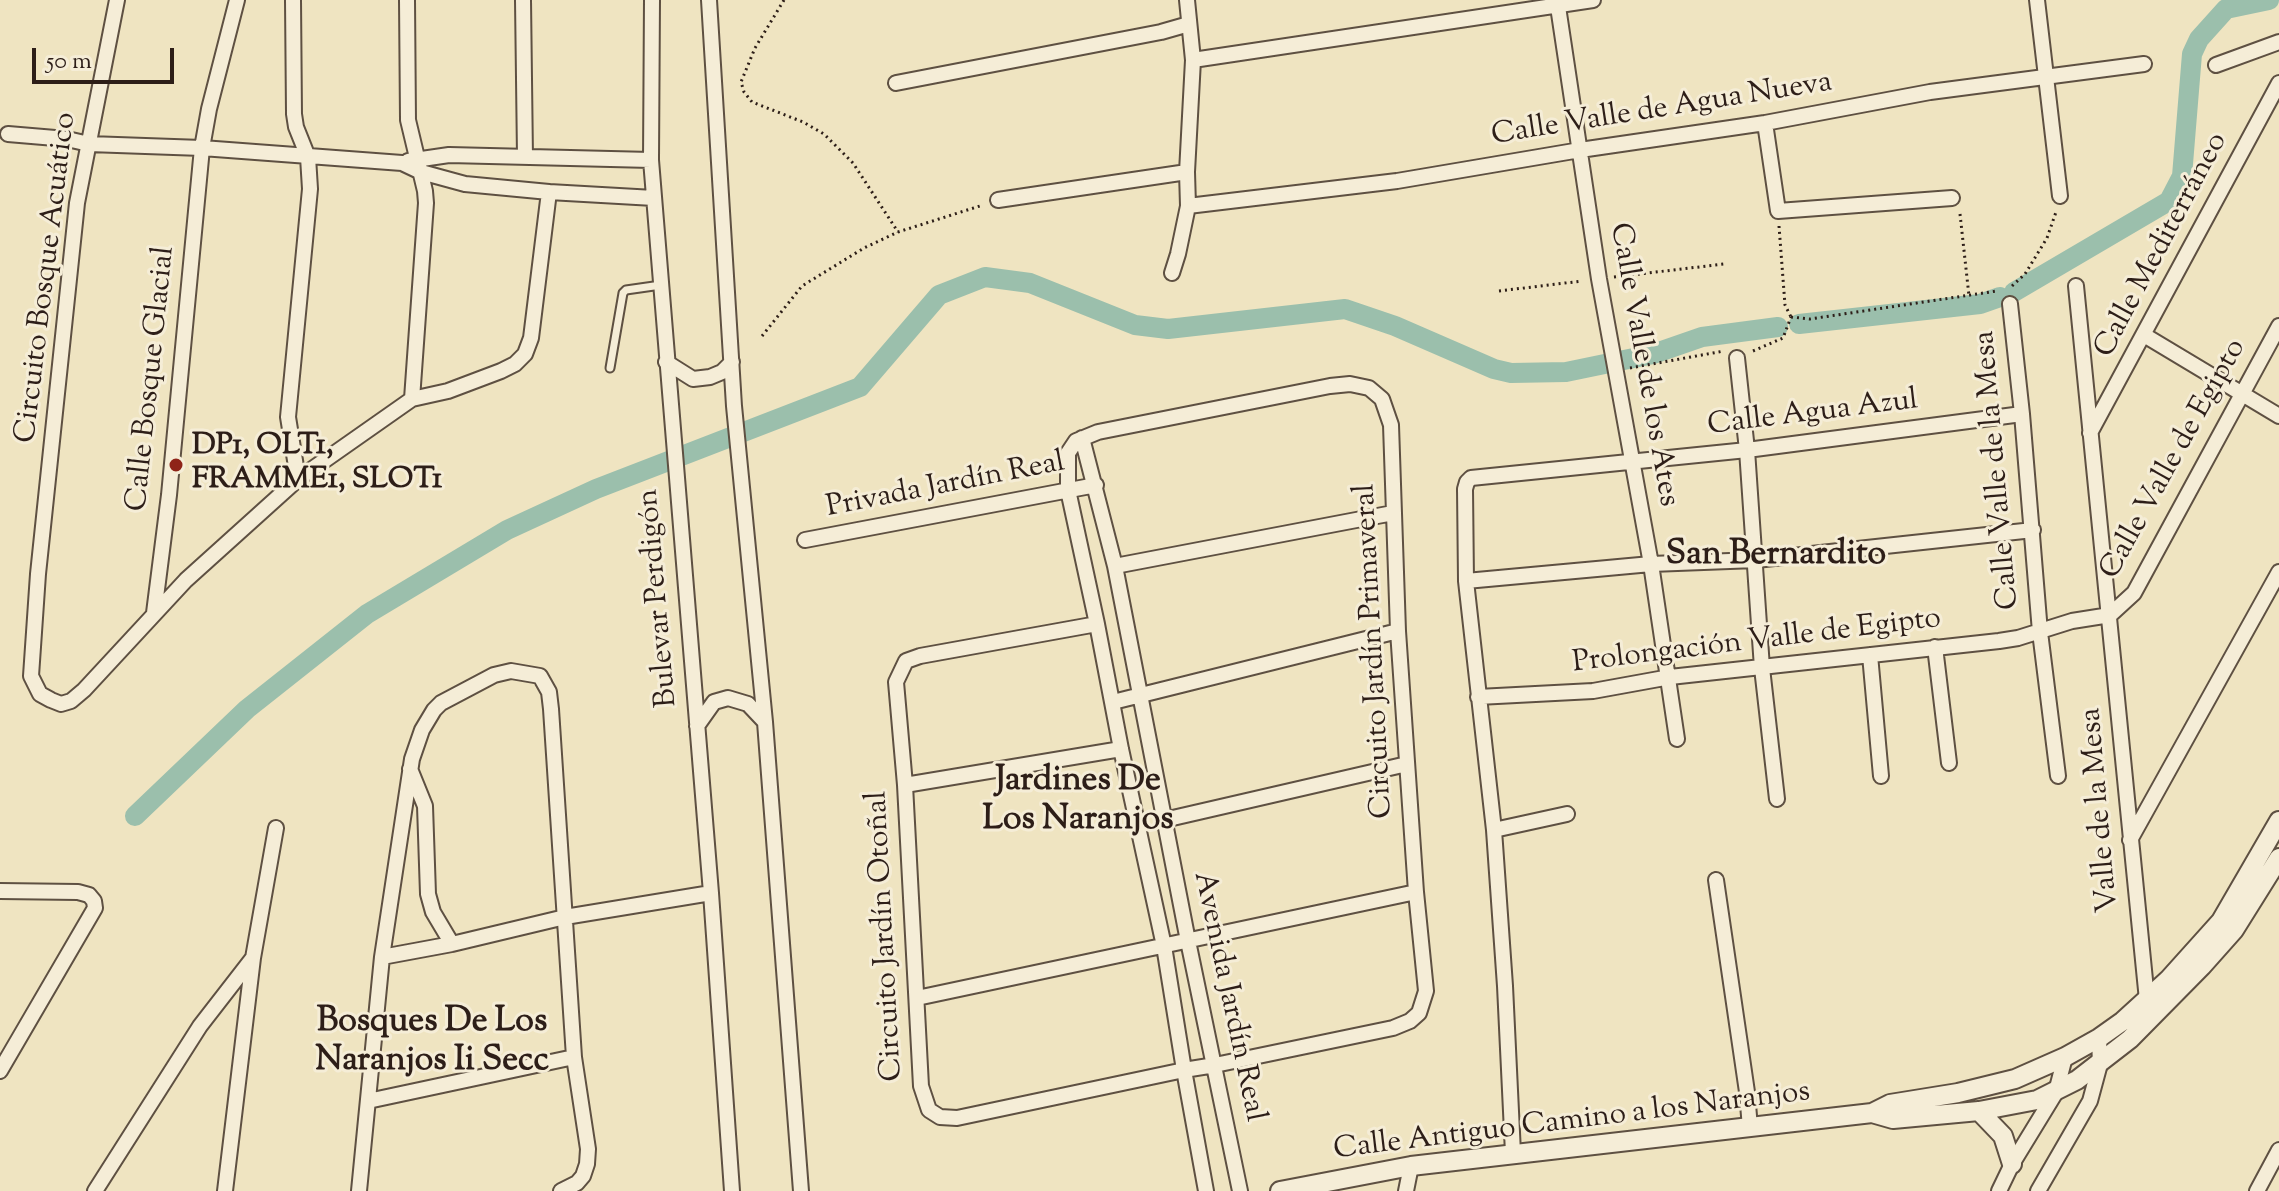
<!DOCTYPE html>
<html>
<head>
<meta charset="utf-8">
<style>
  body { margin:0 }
  #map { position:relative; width:2279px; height:1191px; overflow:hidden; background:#efe4c1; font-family:"Sorts Mill Goudy",serif }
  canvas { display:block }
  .scale { position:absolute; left:32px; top:48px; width:142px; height:36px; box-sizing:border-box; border:4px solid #2d1e18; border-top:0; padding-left:10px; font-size:24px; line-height:28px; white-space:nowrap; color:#2d1e18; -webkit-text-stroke:6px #f5edd7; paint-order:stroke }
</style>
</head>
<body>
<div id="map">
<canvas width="2279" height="1191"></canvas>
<div class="scale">50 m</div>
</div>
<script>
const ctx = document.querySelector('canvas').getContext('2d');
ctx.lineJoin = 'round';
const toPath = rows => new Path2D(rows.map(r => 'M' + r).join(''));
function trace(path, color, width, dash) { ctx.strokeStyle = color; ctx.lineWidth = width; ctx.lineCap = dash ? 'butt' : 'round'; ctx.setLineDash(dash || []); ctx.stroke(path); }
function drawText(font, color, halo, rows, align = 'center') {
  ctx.font = font + ' "Sorts Mill Goudy",serif'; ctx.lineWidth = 6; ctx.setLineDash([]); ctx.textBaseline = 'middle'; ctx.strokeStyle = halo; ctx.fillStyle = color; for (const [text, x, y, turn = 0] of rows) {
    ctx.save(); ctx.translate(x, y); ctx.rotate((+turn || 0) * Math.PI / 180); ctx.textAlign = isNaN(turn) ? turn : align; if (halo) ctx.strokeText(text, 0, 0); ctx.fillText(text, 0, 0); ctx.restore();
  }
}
trace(toPath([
  [2014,292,2169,201,2182,176,2192,54,2199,39,2226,9,2269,0],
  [1799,324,1980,304,2000,297],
  [135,816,247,709,367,614,507,530,596,489,860,387,939,295,985,277,1030,283,1135,325,1168,329,1345,309,1395,326,1494,369,1511,373,1566,372,1653,354,1702,337,1778,327]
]), '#9bbfac', 20);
const service = toPath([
  [610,368,623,293,626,290,661,285]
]);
const minor = toPath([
  [117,0,77,203,38,574,31,676,40,694,51,700,61,704,71,701,84,690,186,580,298,479,412,399,448,391,501,371,515,364,525,354,531,338,549,192],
  [293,0,294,114,296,127,308,157,310,189,288,417,298,479],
  [407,0,408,120,425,191,426,203,412,399],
  [523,0,525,157],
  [652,0,651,160,711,893,732,1191],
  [709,0,734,406,765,722,801,1191],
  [1557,0,1599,279,1651,564,1677,739],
  [2037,0,2060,196],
  [1193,60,1593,0],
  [2216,65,2279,42],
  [896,83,1161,32,1189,24],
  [1765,123,1778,211,1952,198],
  [8,134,67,139,89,144,202,148,402,163,421,172,465,184,549,192,654,198],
  [408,161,449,155,651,160],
  [998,200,1187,172],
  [1188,206,1397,181,1580,150,1765,123,1930,92,2144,64],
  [1172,273,1178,254,1188,206,1187,172,1193,60,1187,0],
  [2076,286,2147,1000],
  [2010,304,2022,414,2040,632,2058,776],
  [2144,335,2279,416],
  [1737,358,1747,450,1762,668,1777,799],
  [666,362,693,379,710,377,722,372,732,362],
  [2090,433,2279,83],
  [1082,438,1115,566,1188,941,1240,1191],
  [805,540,1096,485],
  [1115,566,1393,513],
  [1466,581,1651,564,1756,560,2033,530],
  [154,613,169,495,202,148,209,109,237,0],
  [1097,624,920,656,906,661,896,682,905,785,921,1086,929,1110,940,1117,957,1118,1184,1070,1215,1065,1393,1028,1410,1021,1419,1013,1426,991,1416,892,1398,631,1391,425,1382,399,1369,388,1350,384,1330,386,1098,432,1076,441,1068,453,1068,490,1097,624,1121,749,1164,946,1184,1070,1206,1191],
  [1935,647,1949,763],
  [1870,655,1881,776],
  [1478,697,1593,691,1670,677,1999,641,2018,638,2072,621,2110,615,2134,593,2279,326],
  [1113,702,1398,631],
  [697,726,714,702,728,698,748,704,765,722],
  [410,769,425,806,428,894,433,912,452,944],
  [905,785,1121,749],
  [1164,820,1407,764],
  [1494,830,1567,814],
  [2130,840,2279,572],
  [1716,880,1747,1092,1750,1128],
  [0,891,78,892,89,895,94,901,95,908,0,1071],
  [382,957,452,944,565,917,711,893],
  [917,998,1416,892],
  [368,1101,574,1057],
  [1513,1153,1505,986,1494,830,1466,581,1465,489,1467,482,1471,478,1747,450,2022,414],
  [95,1191,200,1026,252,959],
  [225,1191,253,958,276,828],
  [359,1191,382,957,412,759,422,730,434,710,441,703,494,675,511,671,540,676,549,692,551,709,574,1057,588,1149,587,1164,583,1176,577,1183,561,1191],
  [1406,1191,1411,1166],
  [1999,1191,2012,1164,2056,1092,2065,1057],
  [2038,1191,2090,1101,2100,1064,2099,1038],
  [2257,1191,2279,1150]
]);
const tertiary = toPath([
  [1979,1111,2003,1136,2012,1164],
  [1872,1113,1893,1119,1979,1111,2037,1100,2077,1080,2130,1039,2202,966,2234,930,2279,858],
  [1280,1191,1411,1166,1872,1113,1890,1104,1958,1093,2015,1079,2065,1057,2099,1038,2123,1021,2168,980,2221,921,2279,821]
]);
trace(service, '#5e5042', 11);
trace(minor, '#5e5042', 18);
trace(tertiary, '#5e5042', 22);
trace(toPath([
  [784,0,755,48,741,82,744,92,752,102,803,122,824,134,853,163,898,232],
  [1960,214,1969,296],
  [1779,226,1785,305,1791,317],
  [1614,277,1724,264],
  [2012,286,2025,274,2047,238,2056,212],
  [1499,291,1582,281],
  [1791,317,1810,319,1997,291],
  [762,336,802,286,864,248,898,232,983,205],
  [1753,351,1783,338,1791,317],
  [1630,368,1724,351]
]), '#2d1e18', 3, [2, 4]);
trace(service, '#f5edd7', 7);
trace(minor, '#f5edd7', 14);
trace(tertiary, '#f5edd7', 18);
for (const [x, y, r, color] of [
  [176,465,8,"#8f2418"]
]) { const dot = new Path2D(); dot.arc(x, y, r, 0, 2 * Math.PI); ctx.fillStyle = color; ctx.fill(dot); trace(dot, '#f5edd7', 3); }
drawText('30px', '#2d1e18', '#f5edd7', [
  ["Calle Valle de Agua Nueva",1662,111,-9],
  ["Calle Mediterráneo",2163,246,-62],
  ["Circuito Bosque Acuático",48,278,-83],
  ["Calle Valle de los Ates",1642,365,80],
  ["Calle Bosque Glacial",153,379,-84],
  ["Calle Agua Azul",1813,415,-7],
  ["Calle Valle de Egipto",2175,460,-61],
  ["Calle Valle de la Mesa",1999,470,-95],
  ["Privada Jardín Real",946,487,-11],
  ["Bulevar Perdigón",660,598,-95],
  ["Prolongación Valle de Egipto",1757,643,-7],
  ["Circuito Jardín Primaveral",1376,651,-93],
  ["Valle de la Mesa",2102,810,-95],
  ["Circuito Jardín Otoñal",887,936,-93],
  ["Avenida Jardín Real",1227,997,78],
  ["Calle Antiguo Camino a los Naranjos",1572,1123,-7]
]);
drawText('bold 30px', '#2d1e18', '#f5edd7', [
  ["DP1, OLT1,",192,448],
  ["FRAMME1, SLOT1",192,482]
], 'left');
drawText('bold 34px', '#2d1e18', '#f5edd7', [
  ["San Bernardito",1776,557],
  ["Jardines De",1078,783],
  ["Los Naranjos",1078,822],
  ["Bosques De Los",432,1024],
  ["Naranjos Ii Secc",432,1063]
]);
</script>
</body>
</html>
